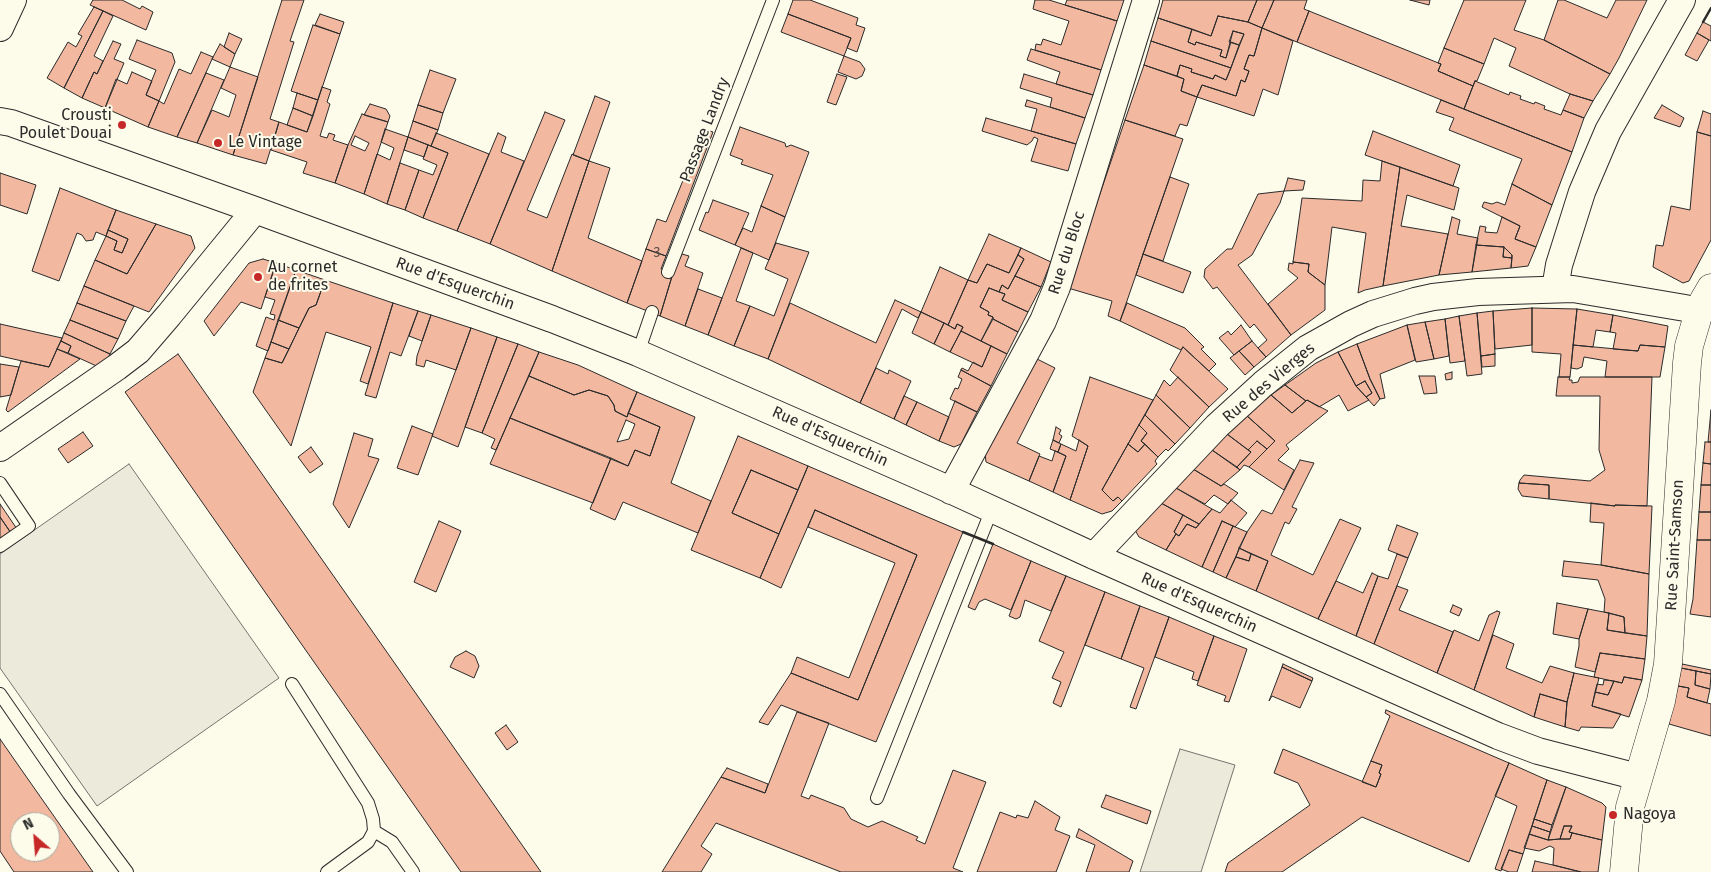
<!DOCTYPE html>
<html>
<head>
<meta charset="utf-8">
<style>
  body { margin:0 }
  #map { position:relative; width:1711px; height:872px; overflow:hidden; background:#fdfbea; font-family:"Fira Sans",sans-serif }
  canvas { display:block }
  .north { position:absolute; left:10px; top:812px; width:50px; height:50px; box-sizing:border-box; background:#fdfbea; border:1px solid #a9a89e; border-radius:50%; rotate:333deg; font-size:14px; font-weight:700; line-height:20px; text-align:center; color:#2b2b2b }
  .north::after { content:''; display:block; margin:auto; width:18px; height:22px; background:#c62828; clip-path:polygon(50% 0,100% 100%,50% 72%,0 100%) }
</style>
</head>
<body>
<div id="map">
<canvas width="1711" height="872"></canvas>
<div class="north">N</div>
</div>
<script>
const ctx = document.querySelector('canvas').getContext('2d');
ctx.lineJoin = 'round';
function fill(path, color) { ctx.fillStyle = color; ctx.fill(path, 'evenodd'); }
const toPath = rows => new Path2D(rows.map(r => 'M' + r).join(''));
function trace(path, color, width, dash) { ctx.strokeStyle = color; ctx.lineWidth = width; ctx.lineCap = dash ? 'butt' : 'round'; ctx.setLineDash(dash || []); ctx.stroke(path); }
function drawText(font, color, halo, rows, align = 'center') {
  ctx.font = font + ' "Fira Sans",sans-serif'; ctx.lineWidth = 4; ctx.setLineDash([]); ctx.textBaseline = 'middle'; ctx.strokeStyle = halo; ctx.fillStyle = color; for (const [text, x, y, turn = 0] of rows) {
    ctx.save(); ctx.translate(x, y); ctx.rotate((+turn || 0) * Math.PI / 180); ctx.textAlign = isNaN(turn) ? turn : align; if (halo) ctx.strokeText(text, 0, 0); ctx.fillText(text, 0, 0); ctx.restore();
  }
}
const parking = toPath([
  [129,464,279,678,97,806,0,668,0,554,129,464],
  [1180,749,1235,765,1201,872,1140,872,1180,749]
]);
fill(parking, '#eceadb');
trace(parking, '#74746e', 1);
const building = toPath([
  [93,0,122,0,140,9,142,6,153,12,146,30,90,5,93,0],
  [282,0,304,0,290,41,294,42,270,119,279,122,266,164,233,155,282,0],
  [793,0,810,0,858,18,856,25,865,28,857,52,847,48,851,38,788,14,793,0],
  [1035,0,1049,0,1117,21,1101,70,1035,50,1036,44,1041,45,1043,39,1061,45,1069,21,1033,9,1035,0],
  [1067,0,1124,0,1117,21,1065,5,1067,0],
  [1163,0,1257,0,1248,22,1218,16,1211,36,1158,18,1163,0],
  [1257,0,1274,0,1262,28,1248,22,1257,0],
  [1274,0,1307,0,1304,9,1309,11,1297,42,1262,28,1274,0],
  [1410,0,1430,0,1429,5,1410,0],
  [1464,0,1526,0,1514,30,1544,40,1610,74,1593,101,1570,94,1509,66,1516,48,1494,38,1484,64,1444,48,1464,0],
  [1558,0,1564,0,1607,18,1616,0,1647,0,1619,58,1610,74,1544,40,1558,0],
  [94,7,103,11,64,88,47,78,68,42,76,47,82,36,78,34,94,7],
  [103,11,113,16,94,56,103,61,97,74,94,72,82,98,64,88,103,11],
  [1309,11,1441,64,1438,71,1473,86,1464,109,1297,42,1309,11],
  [320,14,344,22,340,34,315,25,320,14],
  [788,14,851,38,844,56,781,32,788,14],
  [1218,16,1248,22,1262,28,1254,56,1249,55,1244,69,1249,71,1245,82,1241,80,1236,96,1202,85,1197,97,1181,91,1184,79,1177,76,1180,65,1192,69,1191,72,1213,79,1215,75,1226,80,1244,34,1233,31,1226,58,1220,56,1222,50,1196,42,1195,45,1188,42,1192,29,1211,36,1218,16],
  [1158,18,1192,29,1188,42,1195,45,1196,42,1222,50,1220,56,1226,58,1231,42,1239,45,1231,68,1151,41,1158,18],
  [1703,22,1711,26,1711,41,1697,33,1703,22],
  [313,25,340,34,318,100,291,91,313,25],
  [1262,28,1293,41,1278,95,1263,89,1254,116,1197,97,1202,85,1236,96,1241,80,1245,82,1249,71,1244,69,1249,55,1254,56,1262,28],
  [1233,31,1244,34,1239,45,1229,42,1233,31],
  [229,33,242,39,235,54,224,47,229,33],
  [1697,33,1709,40,1697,61,1685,55,1697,33],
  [137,40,172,53,175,62,159,101,146,95,156,70,129,59,137,40],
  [113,41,121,44,114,59,124,63,105,108,82,98,94,72,97,74,113,41],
  [1151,41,1231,68,1226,80,1215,75,1213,79,1191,72,1192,69,1180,65,1177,76,1144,65,1151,41],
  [220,44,235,54,230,67,212,59,220,44],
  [1444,48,1484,64,1477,81,1475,81,1473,86,1438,71,1441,64,1438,63,1444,48],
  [1031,49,1101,70,1093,95,1056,84,1060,72,1027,60,1031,49],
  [201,52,213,57,177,137,148,127,159,101,164,104,179,69,191,74,201,52],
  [844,56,860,62,865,69,862,76,856,79,838,72,844,56],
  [1144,65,1184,79,1181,91,1197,97,1187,126,1180,124,1175,136,1125,120,1144,65],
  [230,67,258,77,233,155,197,143,212,110,229,117,236,95,221,88,230,67],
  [430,70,456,79,443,113,418,105,430,70],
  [132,72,152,81,146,95,159,101,148,127,105,108,116,79,127,84,132,72],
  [206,73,224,80,197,143,177,137,206,73],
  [837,74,847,77,836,105,827,102,837,74],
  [1024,74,1093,95,1085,118,1050,107,1052,98,1020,88,1024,74],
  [1475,81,1509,95,1510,92,1521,96,1520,99,1534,104,1535,102,1545,106,1544,109,1561,115,1563,110,1584,118,1572,152,1464,109,1475,81],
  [322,87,331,90,327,102,330,104,320,136,327,138,329,133,335,135,333,140,348,145,335,183,303,173,307,162,271,150,279,122,307,132,322,87],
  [297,93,318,100,313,116,293,108,297,93],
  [1570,94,1593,101,1584,118,1563,110,1570,94],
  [595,96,610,102,589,161,573,155,595,96],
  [1027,100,1085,118,1076,144,1031,131,1037,109,1025,106,1027,100],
  [1441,100,1572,152,1552,205,1512,184,1522,159,1449,130,1454,118,1436,112,1441,100],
  [370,104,386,109,390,116,388,122,364,115,370,104],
  [418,105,443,113,438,130,413,121,418,105],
  [1662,105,1684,118,1680,127,1654,118,1662,105],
  [293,108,313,116,307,132,287,125,293,108],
  [1703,111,1711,114,1711,136,1697,132,1703,111],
  [545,112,565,120,527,210,547,218,572,154,589,161,552,271,490,244,545,112],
  [362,114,388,122,364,194,335,183,348,145,362,114],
  [355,136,369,143,365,151,351,145,355,136],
  [986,118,1076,144,1068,171,1031,161,1038,139,1034,137,1032,141,1027,145,982,131,986,118],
  [1125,120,1183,139,1120,321,1108,316,1112,301,1068,288,1125,120],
  [413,121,438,130,431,146,408,137,413,121],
  [740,127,785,143,786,147,791,145,809,152,785,217,761,206,773,175,741,164,743,160,730,155,740,127],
  [385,129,408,137,387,204,364,194,377,154,390,160,394,148,381,142,385,129],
  [704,129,713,132,666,256,646,249,657,219,666,222,704,129],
  [1373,131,1460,165,1453,186,1365,155,1373,131],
  [1697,132,1711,136,1711,240,1689,281,1683,283,1653,267,1656,245,1663,246,1671,206,1690,210,1697,132],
  [436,133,489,154,457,231,423,218,448,153,431,146,436,133],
  [498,133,506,137,501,152,524,161,490,244,457,231,498,133],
  [408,137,428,145,424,157,404,150,408,137],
  [428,145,448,153,423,218,405,210,419,170,433,175,437,165,423,159,428,145],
  [589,161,610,168,588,238,642,261,627,303,552,271,589,161],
  [1382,161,1400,167,1383,286,1365,290,1358,293,1366,233,1332,227,1325,285,1308,272,1309,264,1293,262,1302,198,1362,201,1363,180,1380,181,1382,161],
  [400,163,419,170,405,210,387,204,400,163],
  [1400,167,1459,188,1454,210,1407,195,1401,226,1448,234,1439,275,1383,286,1400,167],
  [0,173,36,185,27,214,0,205,0,173],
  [1170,177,1189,184,1163,261,1143,254,1170,177],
  [1288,178,1305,181,1303,190,1284,191,1288,178],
  [1512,184,1552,205,1536,247,1515,239,1520,226,1482,207,1484,202,1492,204,1497,202,1505,205,1512,184],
  [60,188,116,210,106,236,96,232,93,240,86,241,82,235,77,233,59,281,32,271,60,188],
  [1284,191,1280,203,1252,255,1238,265,1291,335,1266,357,1258,348,1267,340,1254,324,1250,328,1217,287,1213,289,1204,277,1205,269,1227,249,1232,249,1258,194,1284,191],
  [713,200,749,213,735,245,699,230,706,212,708,213,713,200],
  [761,206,785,217,769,260,735,245,743,228,752,232,761,206],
  [116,210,156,224,127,274,95,260,106,236,117,241,114,250,122,253,128,239,108,230,116,210],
  [1452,217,1460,220,1457,234,1478,238,1472,272,1439,275,1452,217],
  [1502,217,1520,226,1515,239,1536,247,1528,266,1511,268,1512,255,1504,247,1476,245,1480,226,1486,227,1485,232,1497,233,1502,217],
  [156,224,191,236,195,248,149,312,84,286,95,260,127,274,156,224],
  [108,230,128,239,122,253,114,250,117,241,106,236,108,230],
  [989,234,1021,248,1009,273,987,264,977,283,968,280,989,234],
  [776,243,809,252,768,359,734,346,750,306,774,316,788,279,765,269,776,243],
  [1476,245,1504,247,1503,257,1512,258,1511,268,1472,272,1476,245],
  [1504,247,1512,255,1512,258,1503,257,1504,247],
  [741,248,753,253,736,301,750,306,734,346,708,335,741,248],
  [1021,248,1051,262,1041,287,1015,276,1024,259,1018,255,1021,248],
  [646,249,666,256,661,269,673,273,660,316,627,303,646,249],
  [682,254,689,256,685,266,703,273,685,326,660,316,673,273,682,254],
  [1143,254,1191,272,1183,293,1136,275,1143,254],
  [1018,255,1024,259,1008,289,1002,285,999,292,989,288,980,307,989,312,988,315,993,317,981,341,961,331,963,327,957,324,955,329,948,325,968,280,977,283,987,264,1009,273,1018,255],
  [263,259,276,263,261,309,241,302,214,336,204,321,249,263,263,259],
  [1293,262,1309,264,1308,272,1325,285,1325,310,1291,335,1268,304,1298,278,1288,270,1289,263,1293,264,1293,262],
  [276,263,296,270,268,351,256,346,266,317,274,320,275,315,270,314,275,300,265,297,276,263],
  [940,267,968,280,948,325,921,312,940,267],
  [296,270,325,280,316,305,309,308,299,328,278,320,296,270],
  [1015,276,1041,287,1028,312,1002,300,1005,294,999,292,1002,285,1008,289,1015,276],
  [325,280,393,303,368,384,360,381,371,347,326,332,291,446,253,392,265,358,282,363,309,308,316,305,325,280],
  [84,286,134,306,126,321,77,303,84,286],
  [989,288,1005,294,1002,300,1028,312,1018,332,993,319,993,317,988,315,989,312,980,307,989,288],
  [698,289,722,298,708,335,685,326,698,289],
  [895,300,921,312,918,318,902,309,860,403,768,359,790,303,876,343,895,300],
  [77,303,126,321,118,339,70,320,77,303],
  [393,303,418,311,401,356,390,352,376,398,365,395,393,303],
  [1127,303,1185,328,1204,347,1201,349,1216,364,1209,371,1183,347,1181,350,1120,321,1127,303],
  [1532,308,1577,309,1570,377,1559,377,1561,354,1532,352,1532,308],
  [1532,308,1532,345,1495,349,1493,311,1532,308],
  [1577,309,1613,315,1610,332,1596,330,1593,347,1573,345,1577,309],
  [418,311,431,315,422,341,409,336,418,311],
  [1493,311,1495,354,1481,356,1477,313,1493,311],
  [921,312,944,323,934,344,912,333,921,312],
  [1477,313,1482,374,1467,376,1459,316,1477,313],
  [431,315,471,328,456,370,426,360,424,367,416,365,417,356,431,315],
  [1613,315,1668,326,1665,347,1640,345,1638,351,1613,349,1616,333,1610,332,1613,315],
  [1459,316,1465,361,1450,363,1445,319,1459,316],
  [993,319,1018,332,1007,354,981,341,993,319],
  [1445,319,1449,356,1434,359,1425,322,1445,319],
  [70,320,118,339,110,354,64,333,70,320],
  [278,320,299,328,289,349,271,342,278,320],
  [1425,322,1434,359,1416,362,1407,325,1425,322],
  [944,323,955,329,957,324,963,327,950,352,934,344,944,323],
  [0,324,62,338,49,367,0,356,0,324],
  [1241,325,1252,341,1234,355,1219,338,1228,331,1231,335,1241,325],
  [1407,325,1415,360,1380,374,1385,398,1380,399,1370,379,1357,344,1407,325],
  [471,328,497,337,458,447,432,436,471,328],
  [961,331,991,346,982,367,950,352,961,331],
  [64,333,110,354,103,369,68,353,71,346,61,341,64,333],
  [497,337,518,344,482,433,465,427,497,337],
  [61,341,71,346,68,353,57,349,61,341],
  [1252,341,1266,357,1254,367,1239,351,1252,341],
  [271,342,289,349,282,363,265,358,271,342],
  [518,344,539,352,496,450,491,448,495,439,482,433,518,344],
  [1357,344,1370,379,1380,399,1374,406,1366,397,1372,393,1365,381,1356,386,1338,352,1357,344],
  [1573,345,1638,351,1640,345,1665,347,1660,377,1605,377,1607,361,1584,357,1582,367,1577,369,1571,368,1573,345],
  [991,346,1007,354,991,386,961,370,962,368,968,371,973,362,982,367,991,346],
  [1183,347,1228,389,1209,407,1170,370,1183,347],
  [57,349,80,359,8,412,6,410,21,361,49,367,57,349],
  [1239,351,1254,367,1245,375,1230,358,1239,351],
  [539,352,578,365,637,392,627,417,615,411,614,405,608,396,589,390,574,395,529,376,539,352],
  [1338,352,1356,386,1369,400,1348,411,1339,395,1319,407,1307,400,1306,401,1285,385,1316,363,1338,352],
  [178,354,541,872,461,872,125,392,178,354],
  [1495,354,1495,366,1482,367,1481,356,1495,354],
  [1033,357,1055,368,1017,443,1040,454,1029,481,986,462,985,453,1033,357],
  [0,364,19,367,11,395,0,397,0,364],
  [876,368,888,374,889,370,911,381,894,419,860,403,876,368],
  [961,370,991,386,977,412,950,399,955,388,958,389,962,379,958,377,961,370],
  [1452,372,1452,379,1446,380,1445,374,1452,372],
  [529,376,574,395,589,390,608,396,614,405,615,411,627,417,628,413,660,427,650,456,635,450,628,466,510,418,529,376],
  [626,420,635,424,629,439,617,442,626,420],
  [1419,376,1435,376,1437,393,1424,394,1419,376],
  [1090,377,1153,400,1102,490,1113,501,1118,497,1122,501,1112,511,1102,514,1070,500,1088,446,1072,436,1090,377],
  [1178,377,1209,407,1190,428,1156,395,1164,380,1170,386,1178,377],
  [1558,377,1570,377,1569,380,1572,380,1572,383,1578,382,1580,377,1652,377,1647,506,1615,505,1615,506,1549,499,1549,485,1519,483,1520,480,1524,475,1590,481,1605,470,1599,450,1600,396,1556,396,1558,377],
  [1365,381,1372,393,1366,397,1356,386,1365,381],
  [1285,385,1306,401,1292,413,1271,395,1285,385],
  [637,392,695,417,671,483,711,501,698,533,623,502,615,520,590,509,611,458,628,466,635,450,650,456,660,427,628,413,637,392],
  [1156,395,1190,428,1175,444,1145,415,1156,395],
  [1271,395,1292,413,1307,400,1328,411,1286,445,1289,449,1278,460,1294,470,1284,490,1249,467,1275,441,1246,415,1271,395],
  [904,396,917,402,906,425,894,419,904,396],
  [955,401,977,412,961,444,954,447,939,441,955,401],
  [917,402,949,417,939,441,906,425,917,402],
  [1711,410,1711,442,1708,442,1711,410],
  [1145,415,1175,444,1168,451,1166,449,1158,457,1141,441,1147,433,1139,425,1145,415],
  [1246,415,1275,441,1267,449,1257,441,1248,450,1227,434,1246,415],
  [510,418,611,458,593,503,490,464,510,418],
  [1139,425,1147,433,1141,441,1145,444,1138,452,1128,444,1139,425],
  [412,426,433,434,418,475,397,468,412,426],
  [1056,427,1061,430,1059,434,1062,436,1059,443,1053,440,1056,427],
  [83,432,93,446,68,463,58,449,83,432],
  [354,433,373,439,368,456,379,459,349,528,333,504,354,433],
  [1227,434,1251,452,1237,467,1212,450,1227,434],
  [738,436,808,466,798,490,751,470,732,513,779,534,760,578,691,550,738,436],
  [1053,440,1061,444,1058,452,1050,449,1053,440],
  [1079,440,1088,446,1070,500,1053,492,1066,456,1058,452,1061,444,1076,451,1079,440],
  [1257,441,1267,449,1249,467,1244,465,1240,470,1237,467,1251,452,1248,450,1257,441],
  [1705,442,1711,442,1711,464,1703,463,1705,442],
  [1128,444,1138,452,1145,444,1158,457,1155,461,1157,464,1122,501,1118,497,1113,501,1102,490,1128,444],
  [311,447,323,464,310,473,298,457,311,447],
  [1212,450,1240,470,1221,486,1193,469,1212,450],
  [1055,451,1066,456,1053,492,1029,481,1039,456,1052,461,1055,451],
  [1300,460,1314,463,1292,507,1297,509,1289,524,1285,522,1271,555,1313,575,1340,519,1361,528,1318,619,1256,591,1268,561,1239,548,1247,532,1262,510,1272,514,1300,460],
  [1703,463,1711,464,1711,485,1701,485,1703,463],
  [808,466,963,532,876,742,781,705,768,725,759,722,791,673,858,700,917,555,815,510,781,588,760,578,808,466],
  [1193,469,1221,486,1224,484,1238,493,1228,504,1214,495,1205,504,1176,488,1193,469],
  [751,470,798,490,779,534,732,513,751,470],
  [1519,483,1549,485,1549,499,1522,496,1518,489,1519,483],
  [1701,485,1711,485,1711,512,1699,512,1701,485],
  [1176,488,1212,509,1199,524,1161,503,1176,488],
  [1231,500,1247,513,1235,527,1222,521,1202,567,1166,550,1176,534,1179,536,1187,524,1196,528,1212,509,1220,513,1231,500],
  [1161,503,1183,515,1174,532,1176,534,1166,550,1139,537,1135,530,1161,503],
  [1591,503,1615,506,1615,505,1652,506,1649,574,1601,565,1604,523,1590,522,1591,503],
  [0,504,17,529,11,533,0,517,0,504],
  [815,510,917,555,858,700,791,673,797,657,849,678,895,563,808,527,815,510],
  [1699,512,1711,512,1711,540,1697,540,1699,512],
  [1183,515,1199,524,1196,528,1187,524,1179,536,1174,532,1183,515],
  [0,517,11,533,0,541,0,517],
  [439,521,461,531,436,592,414,582,439,521],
  [1222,521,1233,526,1213,572,1202,567,1222,521],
  [1397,525,1418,533,1408,558,1388,550,1397,525],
  [1233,526,1247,532,1226,578,1213,572,1233,526],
  [1697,540,1711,540,1711,617,1690,614,1693,599,1697,540],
  [993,544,1031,561,1011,610,985,599,979,602,975,610,968,607,993,544],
  [1239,548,1251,554,1249,561,1236,557,1239,548],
  [1251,554,1268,561,1256,591,1226,578,1236,557,1249,561,1251,554],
  [1397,554,1408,558,1374,644,1356,636,1378,576,1388,579,1397,554],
  [1031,561,1066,576,1051,611,1025,600,1020,617,1016,619,1009,616,1031,561],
  [1564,561,1601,565,1649,574,1647,636,1625,633,1624,617,1604,612,1605,599,1598,580,1562,576,1564,561],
  [1372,573,1378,576,1356,636,1318,619,1336,581,1363,593,1372,573],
  [1066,576,1105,592,1061,707,1053,703,1061,682,1052,678,1064,652,1039,641,1066,576],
  [1397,586,1408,590,1399,610,1453,632,1437,673,1374,644,1397,586],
  [1105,592,1140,606,1121,659,1085,645,1105,592],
  [1557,603,1588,609,1579,639,1553,634,1557,603],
  [1453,605,1462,609,1459,616,1450,612,1453,605],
  [1140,606,1169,617,1136,709,1130,707,1144,668,1121,659,1140,606],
  [1588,609,1609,613,1607,630,1647,636,1645,659,1600,653,1595,672,1575,667,1579,646,1579,639,1588,609],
  [1497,611,1500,612,1474,690,1437,673,1454,630,1479,641,1489,615,1497,611],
  [1609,613,1624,617,1625,633,1607,630,1609,613],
  [1169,617,1214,636,1198,681,1192,679,1194,672,1155,657,1169,617],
  [1493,635,1514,644,1506,668,1542,683,1550,666,1574,673,1567,702,1540,694,1534,717,1474,690,1493,635],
  [1214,636,1247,649,1229,702,1224,701,1226,696,1197,685,1214,636],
  [466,651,475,656,479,666,474,678,450,667,455,657,466,651],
  [1600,653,1645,659,1642,680,1624,677,1622,683,1594,677,1600,653],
  [1283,664,1313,678,1312,681,1282,667,1283,664],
  [1682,664,1711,670,1711,674,1681,668,1682,664],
  [1282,667,1312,681,1300,708,1272,696,1269,701,1282,667],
  [1681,668,1696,671,1695,685,1710,689,1707,703,1687,697,1689,688,1678,686,1681,668],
  [1696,671,1711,674,1710,689,1695,685,1696,671],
  [1574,673,1599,678,1592,706,1621,714,1613,728,1581,727,1579,731,1565,727,1567,702,1574,673],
  [1624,677,1642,680,1629,717,1592,706,1595,692,1608,695,1614,681,1622,683,1624,677],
  [1604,680,1614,681,1608,695,1595,692,1597,684,1603,685,1604,680],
  [1678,686,1689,688,1687,697,1711,704,1711,736,1669,724,1678,686],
  [1540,694,1567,702,1565,727,1534,717,1540,694],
  [1386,710,1509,763,1469,862,1362,817,1282,872,1225,872,1228,863,1310,805,1298,783,1274,773,1283,749,1376,787,1381,774,1379,773,1382,765,1371,761,1390,716,1385,713,1386,710],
  [797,712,829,723,801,796,809,799,811,795,844,808,851,819,868,827,882,821,918,837,916,840,925,844,953,770,986,782,953,868,963,872,841,872,716,823,701,846,712,854,701,872,662,872,721,777,765,793,797,712],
  [506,725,518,742,507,750,495,733,506,725],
  [0,739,16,762,93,872,14,872,0,851,0,739],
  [20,822,50,822,50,852,20,852,20,822],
  [1371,761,1382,765,1379,773,1381,774,1376,787,1362,782,1371,761],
  [1509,763,1547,780,1523,854,1509,850,1501,871,1495,869,1517,806,1495,796,1509,763],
  [727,768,768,784,765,793,721,777,727,768],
  [1547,780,1566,787,1552,825,1534,819,1547,780],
  [1566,787,1602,803,1606,807,1602,840,1569,832,1572,826,1564,826,1560,839,1548,840,1566,787],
  [1106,795,1151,811,1147,824,1101,807,1106,795],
  [1035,801,1060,817,1055,830,1070,836,1056,872,977,872,1000,812,1016,818,1017,815,1028,818,1035,801],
  [1534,819,1552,825,1550,832,1532,826,1534,819],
  [1532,826,1550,832,1548,840,1529,834,1532,826],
  [1564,826,1572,826,1569,832,1572,833,1570,839,1560,839,1564,826],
  [1079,829,1133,861,1129,872,1086,872,1095,845,1076,837,1079,829],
  [1572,833,1602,840,1598,872,1581,872,1553,865,1554,848,1550,846,1539,851,1524,848,1529,834,1548,840,1560,839,1570,839,1572,833],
  [1509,850,1523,854,1517,872,1509,872,1501,869,1509,850],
  [1535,861,1553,865,1581,872,1532,872,1535,861]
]);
fill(building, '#f2b8a0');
trace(building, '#2b2b2b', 1);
const service = toPath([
  [668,272,773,0],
  [638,353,652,312],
  [0,483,29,526,0,546],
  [292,684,368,803,373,819,374,831,368,842,327,872],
  [0,694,69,794,127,872],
  [877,798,992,509],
  [374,831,392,842,413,872]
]);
const minor = toPath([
  [0,28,13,0],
  [0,121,11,123,255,210,552,319,638,353,937,484,1094,556,1498,736,1538,751,1638,777],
  [1555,289,1559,265,1582,192,1608,131,1682,0],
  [0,448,117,367,138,351,169,315,255,210],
  [951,491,1043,321,1057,287,1146,0],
  [1094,556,1217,426,1263,384,1308,348,1351,324,1373,314,1415,301,1433,297,1478,292,1573,289,1685,308,1699,312]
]);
const tertiary = toPath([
  [1624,872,1630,807,1661,701,1668,664,1687,363,1689,346,1699,312,1704,300,1711,288]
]);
trace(service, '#2b2b2b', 14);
trace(minor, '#2b2b2b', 28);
trace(tertiary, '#2b2b2b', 29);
trace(service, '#fdfbea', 12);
trace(minor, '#fdfbea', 26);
trace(tertiary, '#fdfbea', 28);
trace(toPath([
  [1703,22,1711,8],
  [963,532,993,544]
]), '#2b2b2b', 2.5);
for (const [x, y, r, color] of [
  [122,125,5,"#c62828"],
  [218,143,5,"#c62828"],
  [258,277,5,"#c62828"],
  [1613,815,5,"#c62828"]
]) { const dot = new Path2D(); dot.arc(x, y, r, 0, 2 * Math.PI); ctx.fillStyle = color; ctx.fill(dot); trace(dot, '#fdfbea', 2); }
drawText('14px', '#5d4e48', null, [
  ["3",657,253]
]);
drawText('16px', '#2b2b2b', '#fdfbea', [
  ["Crousti",112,116,"right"],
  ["Poulet Douai",112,134,"right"],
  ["Le Vintage",228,143],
  ["Au cornet",268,268],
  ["de frites",268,286],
  ["Nagoya",1623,815]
], 'left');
drawText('16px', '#2b2b2b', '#fdfbea', [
  ["Passage Landry",705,130,-69],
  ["Rue du Bloc",1067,253,-72],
  ["Rue d'Esquerchin",455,284,20],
  ["Rue des Vierges",1269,383,-40],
  ["Rue d'Esquerchin",830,437,24],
  ["Rue Saint-Samson",1675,545,-87],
  ["Rue d'Esquerchin",1199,603,24]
]);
</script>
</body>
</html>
